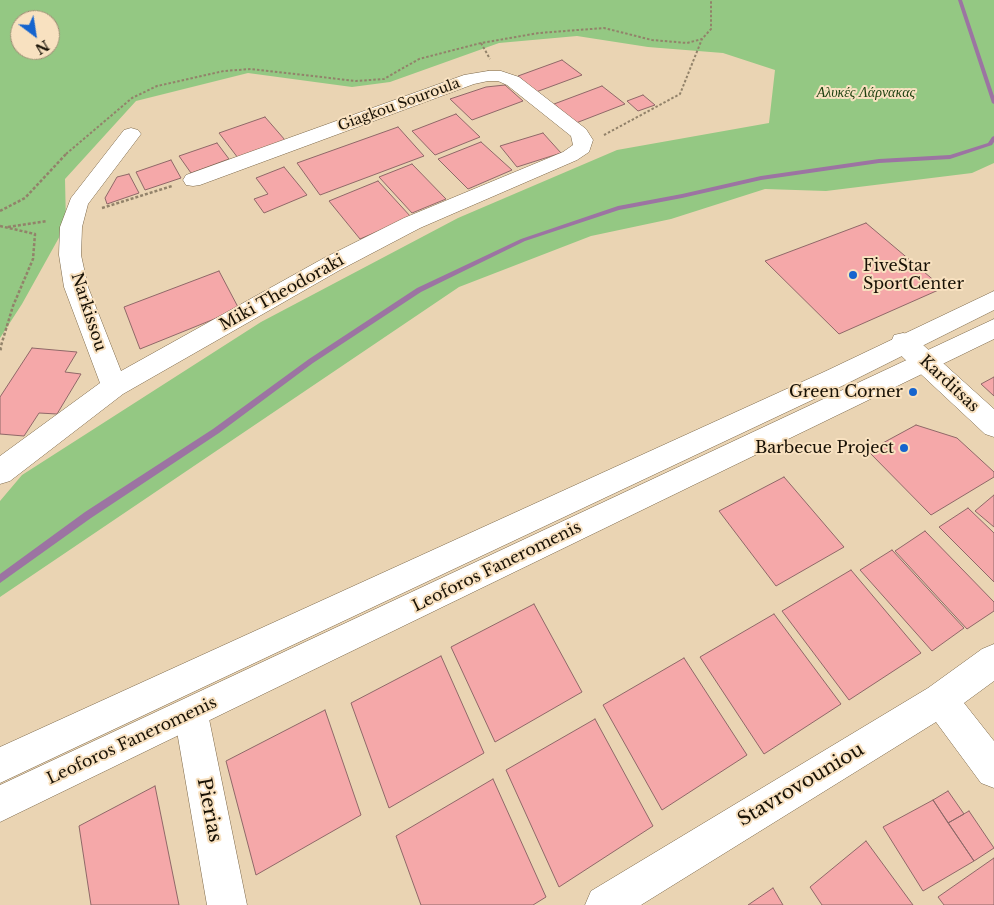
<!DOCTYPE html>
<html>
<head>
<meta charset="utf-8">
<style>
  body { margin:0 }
  #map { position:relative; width:994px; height:905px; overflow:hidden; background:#ead4b3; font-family:"Libre Baskerville",serif }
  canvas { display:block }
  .north { position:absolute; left:10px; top:10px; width:50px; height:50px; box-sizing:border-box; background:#f8e1c0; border:1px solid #9e8e75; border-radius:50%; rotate:149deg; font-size:14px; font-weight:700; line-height:20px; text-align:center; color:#181105 }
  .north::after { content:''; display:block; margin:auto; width:18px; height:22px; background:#1564ce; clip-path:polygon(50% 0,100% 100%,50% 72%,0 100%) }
</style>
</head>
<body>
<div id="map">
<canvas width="994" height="905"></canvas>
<div class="north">N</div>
</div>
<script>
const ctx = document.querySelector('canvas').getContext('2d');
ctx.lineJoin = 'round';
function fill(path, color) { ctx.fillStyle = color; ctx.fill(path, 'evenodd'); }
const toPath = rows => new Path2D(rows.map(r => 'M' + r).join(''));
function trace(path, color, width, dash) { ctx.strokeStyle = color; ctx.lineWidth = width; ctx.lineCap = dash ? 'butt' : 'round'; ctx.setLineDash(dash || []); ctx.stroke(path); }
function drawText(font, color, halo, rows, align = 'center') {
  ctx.font = font + ' "Libre Baskerville",serif'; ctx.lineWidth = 4; ctx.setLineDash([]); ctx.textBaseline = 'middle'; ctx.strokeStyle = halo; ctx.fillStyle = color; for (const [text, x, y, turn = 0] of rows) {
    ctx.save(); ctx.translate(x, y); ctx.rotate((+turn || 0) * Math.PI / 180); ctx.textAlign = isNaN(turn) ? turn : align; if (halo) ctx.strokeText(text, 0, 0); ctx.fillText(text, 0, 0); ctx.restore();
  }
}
fill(toPath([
  [0,0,994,0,994,163,972,173,826,191,765,189,671,219,591,236,459,287,0,597,0,501,22,475,261,322,458,218,617,150,769,123,775,70,723,53,648,47,577,36,499,43,390,82,352,87,248,73,136,101,65,179,66,225,22,304,0,338],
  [20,20,50,20,50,50,20,50]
]), '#94c883');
fill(toPath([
  [958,0,962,0,994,96,994,104,992,103,958,0],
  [994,136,994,142,992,145,950,159,879,163,761,180,682,198,619,210,525,241,421,292,313,363,219,433,91,518,0,583,0,574,85,512,213,429,309,359,417,288,521,239,618,206,682,194,761,176,879,159,950,155,988,143,992,137,994,136]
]), '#9c74a2');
const building = toPath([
  [562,60,582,75,536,92,518,76,562,60],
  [505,85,523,101,472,120,450,99,486,87,505,85],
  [602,86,625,104,576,123,554,104,602,86],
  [643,95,655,105,638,111,627,101,643,95],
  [456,114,480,137,435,155,412,131,456,114],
  [265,117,285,140,238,158,219,133,265,117],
  [398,127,424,156,320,195,297,163,398,127],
  [543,133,561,153,517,167,500,146,543,133],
  [481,142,512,170,468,189,438,159,481,142],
  [217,143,229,159,191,173,179,156,217,143],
  [171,160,181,178,145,190,136,172,171,160],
  [412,164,446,199,412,213,379,177,412,164],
  [284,167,307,195,264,213,254,199,268,194,256,178,284,167],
  [129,174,139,193,107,204,105,198,117,177,129,174],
  [378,181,411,217,360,239,329,201,378,181],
  [866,223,943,288,839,334,765,261,866,223],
  [219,271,239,309,140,349,124,307,219,271],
  [32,348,77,352,65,372,81,374,57,414,39,413,24,436,0,434,0,397,32,348],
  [994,377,994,396,981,384,994,377],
  [916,425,957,438,994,472,994,477,931,515,868,451,916,425],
  [784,477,844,547,776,586,719,511,784,477],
  [994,495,994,527,975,511,994,495],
  [968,508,994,533,994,582,939,527,968,508],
  [925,531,994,602,994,611,967,629,895,551,925,531],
  [892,550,964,628,932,651,860,570,892,550],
  [851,570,921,653,849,700,782,611,851,570],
  [534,604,582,692,495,742,451,647,534,604],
  [774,614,841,704,764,754,700,657,774,614],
  [441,656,484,753,389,808,351,703,441,656],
  [684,658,747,755,662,810,603,705,684,658],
  [325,710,361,815,256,875,226,761,325,710],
  [595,719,653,826,559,887,506,770,595,719],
  [493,779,546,897,533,905,421,905,396,836,493,779],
  [155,786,179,905,91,905,79,826,155,786],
  [948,791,964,814,948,823,933,800,948,791],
  [933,800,974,861,923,891,883,827,933,800],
  [969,811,994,848,974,861,948,823,969,811],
  [866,841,913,905,822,905,810,887,866,841],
  [994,858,994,905,944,905,938,897,994,858],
  [773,888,783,905,748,905,773,888]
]);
fill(building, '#f5a8a9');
trace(building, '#8f6868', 1);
const street = toPath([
  [488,71,501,71,519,77,586,129,593,140,589,152,577,160,420,228,340,270,123,394,10,481,0,484,0,456,100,383,64,287,59,255,60,227,71,198,124,130,131,128,138,130,141,134,88,204,82,227,81,255,88,287,121,371,324,258,404,218,563,152,573,145,571,136,507,85,498,81,488,81,474,84,200,185,193,186,186,185,183,180,186,175,464,75,488,71],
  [903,333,912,335,994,409,994,437,985,434,894,349,891,342,894,335,903,333],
  [994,644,994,681,964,703,994,741,994,788,981,783,936,722,641,905,585,905,591,891,928,688,982,649,994,644],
  [191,697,203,702,208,714,247,905,207,905,174,714,179,702,191,697]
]);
const secondary = toPath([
  [994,291,994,310,844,385,0,783,0,747,826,371,994,291],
  [994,319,994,339,0,822,0,785,994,319]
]);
trace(street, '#7c684a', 1);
trace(secondary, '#7c684a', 1);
trace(toPath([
  [481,43,490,59],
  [604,135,680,94,702,39],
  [66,154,132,98,157,86,224,71,251,69,356,81,384,79,419,59,481,43,539,33,604,28,652,40,687,43,702,39,711,29,711,0]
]), '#92826a', 2, [2.5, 2]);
trace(toPath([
  [102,208,172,186],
  [0,211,25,198,67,153],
  [0,226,35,234,33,259,13,306,0,349],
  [8,227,47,221]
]), '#92826a', 2.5, [3, 2]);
trace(toPath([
  [0,350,1,348]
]), '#92826a', 3, [4, 2.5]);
fill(street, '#fff');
fill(secondary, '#fff');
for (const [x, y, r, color] of [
  [853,275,5,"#1564ce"],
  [913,392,5,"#1564ce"],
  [904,448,5,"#1564ce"]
]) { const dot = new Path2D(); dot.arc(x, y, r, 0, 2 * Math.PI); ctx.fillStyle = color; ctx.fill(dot); trace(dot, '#f8e1c0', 2); }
drawText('italic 14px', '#1e4110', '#f8e1c0', [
  ["Αλυκές Λάρνακας",866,93]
]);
drawText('14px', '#181105', '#f8e1c0', [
  ["Giagkou Souroula",399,105,-20]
]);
drawText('16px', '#181105', '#f8e1c0', [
  ["FiveStar",863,266,"left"],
  ["SportCenter",863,284,"left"],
  ["Green Corner",903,392],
  ["Barbecue Project",894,448]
], 'right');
drawText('16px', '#181105', '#f8e1c0', [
  ["Miki Theodoraki",282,293,-29],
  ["Narkissou",88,312,72],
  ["Karditsas",949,384,43],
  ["Leoforos Faneromenis",497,567,-26],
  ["Leoforos Faneromenis",132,741,-25]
]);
drawText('19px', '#181105', '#f8e1c0', [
  ["Stavrovouniou",801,785,-31],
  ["Pierias",209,810,79]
]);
</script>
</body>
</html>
